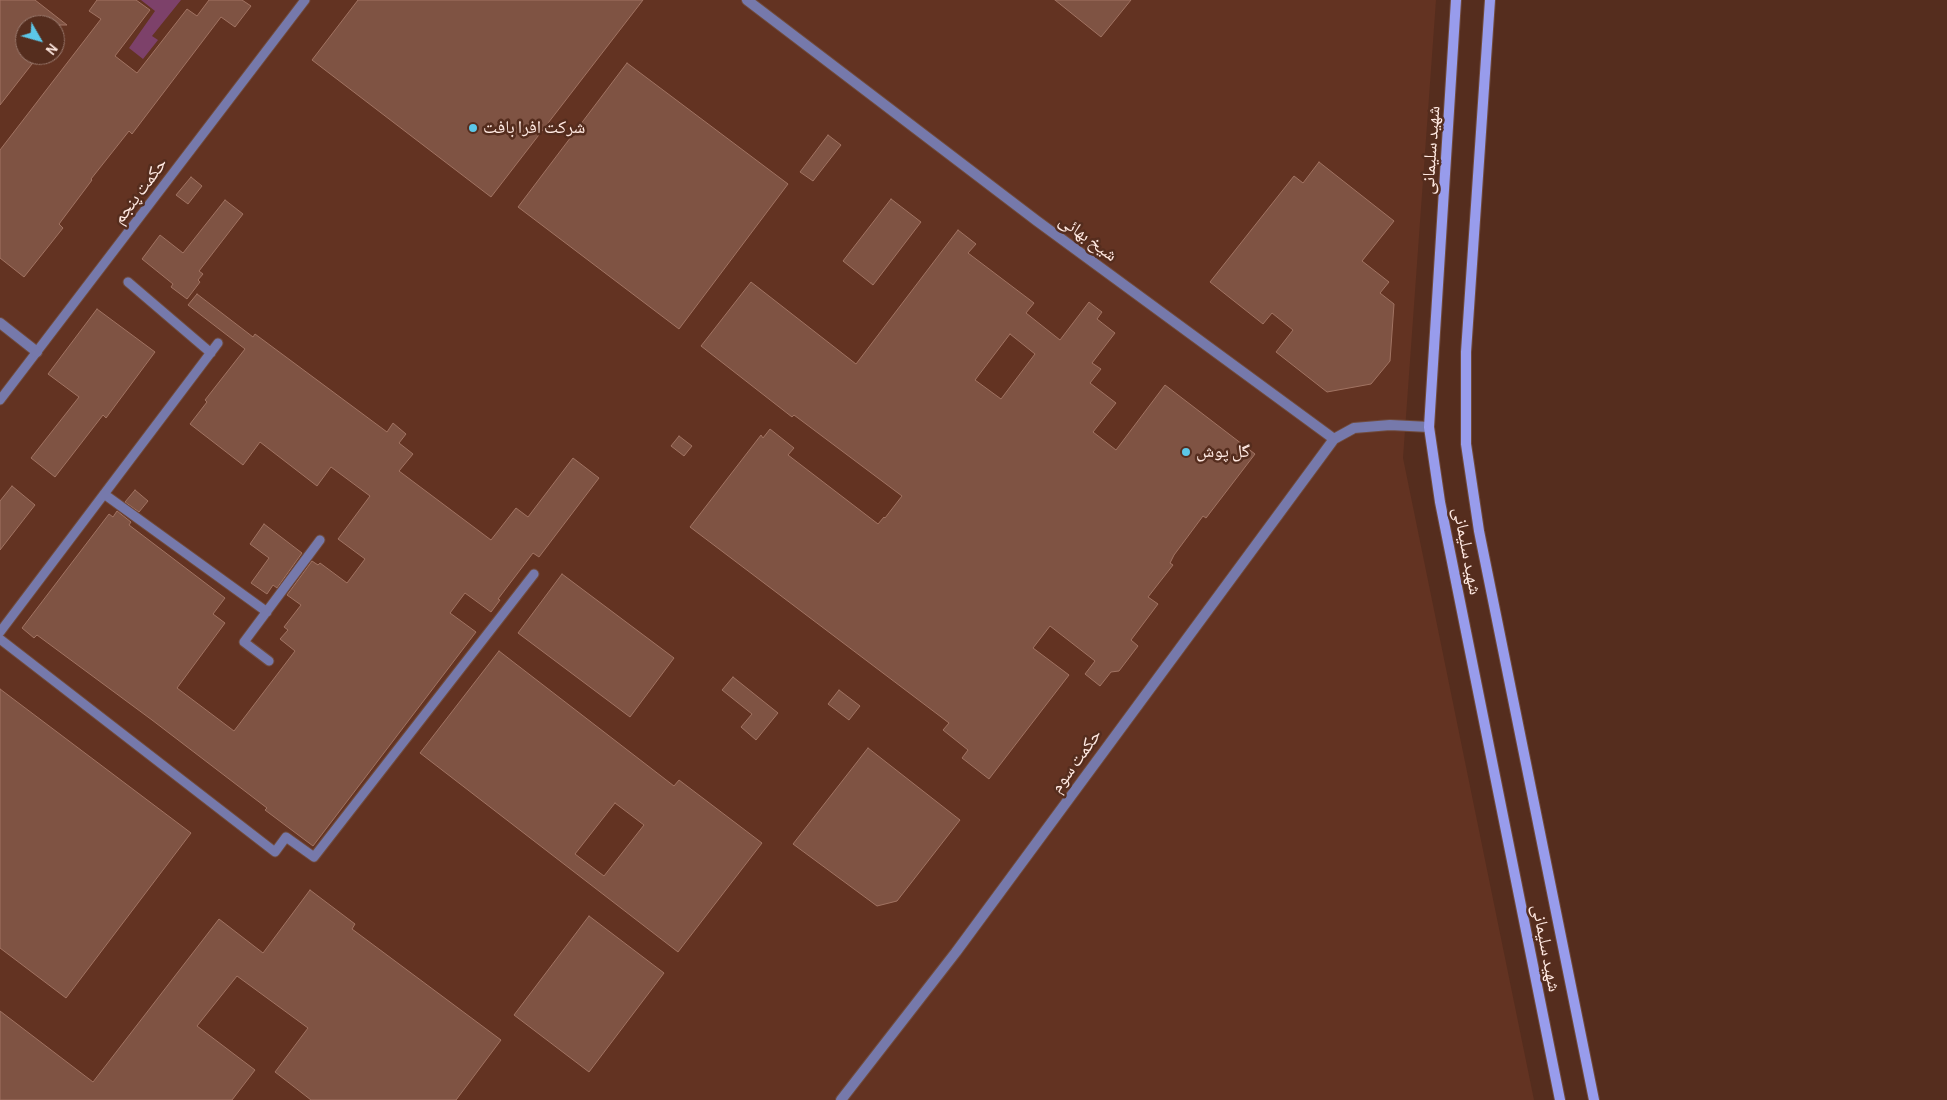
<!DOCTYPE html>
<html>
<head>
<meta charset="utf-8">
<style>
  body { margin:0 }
  #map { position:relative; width:1947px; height:1100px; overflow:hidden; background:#552d1e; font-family:"Alegreya Sans",sans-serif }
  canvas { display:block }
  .north { position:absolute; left:15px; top:15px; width:50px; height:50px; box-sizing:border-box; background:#552d1e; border:1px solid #99786c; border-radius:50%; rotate:128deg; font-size:14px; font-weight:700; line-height:20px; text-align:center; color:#ffe9e2 }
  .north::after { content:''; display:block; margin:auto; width:18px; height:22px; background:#5cc7e8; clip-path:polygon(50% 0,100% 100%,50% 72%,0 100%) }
</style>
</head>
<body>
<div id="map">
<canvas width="1947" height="1100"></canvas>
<div class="north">N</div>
</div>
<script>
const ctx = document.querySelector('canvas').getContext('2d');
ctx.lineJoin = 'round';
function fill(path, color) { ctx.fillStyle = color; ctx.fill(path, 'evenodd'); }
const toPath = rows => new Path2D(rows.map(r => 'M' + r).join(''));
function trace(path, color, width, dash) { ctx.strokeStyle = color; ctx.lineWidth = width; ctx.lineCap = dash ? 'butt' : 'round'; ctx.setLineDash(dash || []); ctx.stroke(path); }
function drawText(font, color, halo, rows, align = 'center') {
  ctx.font = font + ' "Alegreya Sans","Noto Naskh Arabic",sans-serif'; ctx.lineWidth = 5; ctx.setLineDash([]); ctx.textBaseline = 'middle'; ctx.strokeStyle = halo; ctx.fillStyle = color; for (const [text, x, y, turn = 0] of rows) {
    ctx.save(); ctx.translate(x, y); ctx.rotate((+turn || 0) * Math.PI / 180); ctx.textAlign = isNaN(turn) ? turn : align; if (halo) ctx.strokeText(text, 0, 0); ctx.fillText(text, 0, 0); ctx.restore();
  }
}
fill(toPath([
  [0,0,1436,0,1403,458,1534,1100,0,1100],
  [25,25,55,25,55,55,25,55]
]), '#633322');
fill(toPath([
  [141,0,181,0,152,36,158,40,143,59,129,48,155,11]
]), '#7d416a');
const building = toPath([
  [0,0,35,0,67,25,25,25,25,55,39,55,0,105,0,0],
  [97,0,136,0,150,10,115,56,137,73,187,9,197,16,209,0,242,0,251,6,235,27,221,17,132,134,129,131,91,179,92,180,59,224,63,228,24,277,0,258,0,150,101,19,89,11,97,0],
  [358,0,643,0,491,197,312,60,358,0],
  [1055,0,1131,0,1101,37,1055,0],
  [627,63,788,184,679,329,518,207,627,63],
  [828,135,841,145,813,181,800,172,828,135],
  [1319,162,1394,221,1362,261,1389,282,1380,293,1394,304,1390,361,1371,384,1327,392,1276,352,1293,330,1272,313,1263,324,1210,282,1294,176,1303,183,1319,162],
  [191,177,202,186,188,204,176,195,191,177],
  [891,199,921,222,873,285,843,261,891,199],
  [225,200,243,214,199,271,203,274,198,280,200,282,187,299,171,287,173,284,142,259,160,235,183,253,225,200],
  [958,230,976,244,968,253,1034,303,1026,313,1060,340,1089,302,1102,312,1097,319,1115,333,1092,363,1101,369,1090,383,1116,403,1093,432,1116,450,1165,385,1255,454,1206,518,1203,516,1174,555,1170,563,1173,565,1148,597,1158,604,1131,640,1138,646,1119,671,1111,672,1100,686,1085,674,1095,661,1050,626,1033,648,1069,675,989,779,962,758,968,750,943,730,949,723,690,527,761,435,763,438,770,429,794,448,788,455,878,524,884,517,885,518,902,496,794,415,792,417,701,346,751,282,856,364,958,230],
  [1010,334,1035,354,1001,399,975,380,1010,334],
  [197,294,253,337,255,334,387,432,393,423,406,434,399,443,413,454,399,471,491,540,516,508,528,517,573,458,599,478,539,557,533,553,498,599,500,600,491,612,465,593,450,613,476,632,313,846,265,810,267,808,152,720,37,635,34,638,22,628,109,514,113,517,117,511,131,522,129,525,225,598,213,614,225,623,177,688,234,731,295,651,280,639,288,630,284,627,301,605,287,595,312,561,318,565,320,563,347,583,365,559,338,539,370,496,331,467,317,486,260,442,243,465,190,424,207,402,205,400,245,349,188,305,197,294],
  [97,309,155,352,106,418,103,415,55,477,31,458,79,397,48,374,97,309],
  [679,436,692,446,684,456,671,446,679,436],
  [12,486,35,505,0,550,0,501,12,486],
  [135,490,148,501,139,512,125,502,135,490],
  [264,524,302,553,277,588,273,585,267,594,251,583,269,558,250,544,264,524],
  [562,574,674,658,630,717,518,633,562,574],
  [499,651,674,786,679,780,762,843,678,952,420,753,499,651],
  [615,803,644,825,604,876,575,854,615,803],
  [733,677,778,713,756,740,741,727,752,714,722,690,733,677],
  [0,689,191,833,66,998,0,948,0,689],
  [839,690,860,706,849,720,828,704,839,690],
  [868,748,960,820,897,901,877,906,793,844,868,748],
  [310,890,355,924,352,929,501,1040,456,1100,311,1100,275,1072,308,1028,237,976,197,1026,255,1070,232,1100,0,1100,0,1011,93,1082,219,919,263,953,310,890],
  [589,916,664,973,589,1072,514,1015,589,916]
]);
fill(building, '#7f5343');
trace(building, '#a17362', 1);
const service = toPath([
  [128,282,211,353],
  [0,400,305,0],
  [104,494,267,612],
  [0,632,218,343],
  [0,639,275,852,286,837,314,857,534,574],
  [269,661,244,642,320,540]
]);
const minor = toPath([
  [0,323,37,352]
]);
const tertiary = toPath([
  [747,0,1037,221,1334,439],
  [841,1100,956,952,1334,439,1354,428,1390,425,1429,427]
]);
const secondary = toPath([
  [1456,0,1429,427,1440,502,1560,1100],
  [1490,0,1466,352,1466,444,1479,531,1594,1100]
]);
trace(service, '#704b3d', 11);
trace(minor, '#704b3d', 12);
trace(tertiary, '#704b3d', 12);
trace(secondary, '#704b3d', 12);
trace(service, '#7679ab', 9);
trace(minor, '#7679ab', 10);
trace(tertiary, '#7679ab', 10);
trace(secondary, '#989cec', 10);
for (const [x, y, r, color] of [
  [473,128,5,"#5cc7e8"],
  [1186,452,5,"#5cc7e8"]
]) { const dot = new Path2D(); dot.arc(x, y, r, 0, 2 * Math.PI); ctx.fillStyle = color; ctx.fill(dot); trace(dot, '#552d1e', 2); }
drawText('18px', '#ffe9e2', '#552d1e', [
  ["شرکت افرا بافت",483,128],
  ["گل پوش",1196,452]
], 'left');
drawText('18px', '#ffe9e2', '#552d1e', [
  ["شهید سلیمانی",1431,150,-86],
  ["حکمت پنجم",140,191,-53],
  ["شیخ بهائی",1088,238,36],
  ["شهید سلیمانی",1467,551,79],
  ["حکمت سوم",1076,761,-54],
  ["شهید سلیمانی",1546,948,79]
]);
</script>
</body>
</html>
